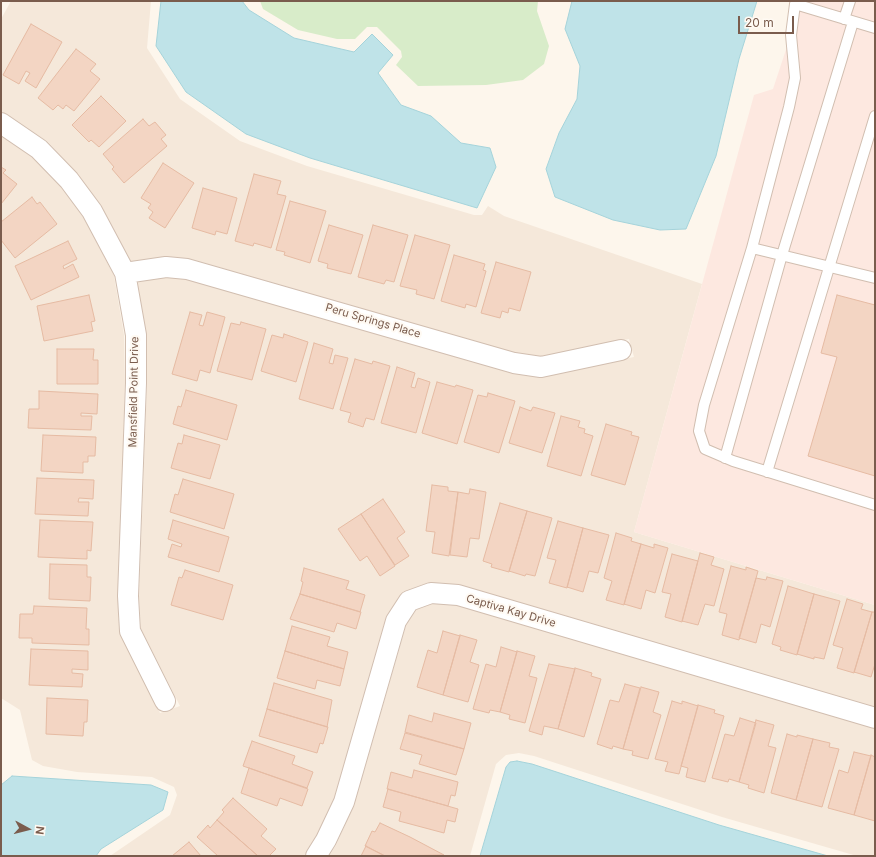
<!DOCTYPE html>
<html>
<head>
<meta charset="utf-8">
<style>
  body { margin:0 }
  #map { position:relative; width:876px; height:857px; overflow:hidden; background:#fdf6ec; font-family:Inter,sans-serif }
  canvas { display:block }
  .frame { position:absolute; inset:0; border:2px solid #7a5c4d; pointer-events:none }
  .north { position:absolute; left:8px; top:809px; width:40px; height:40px; -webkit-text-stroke:3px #fffaf3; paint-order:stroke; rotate:97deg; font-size:11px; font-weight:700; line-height:16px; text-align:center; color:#7a5c4d }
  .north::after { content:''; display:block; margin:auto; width:14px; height:18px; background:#7a5c4d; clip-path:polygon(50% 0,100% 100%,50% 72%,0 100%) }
  .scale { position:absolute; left:738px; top:16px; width:56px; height:18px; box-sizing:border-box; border:2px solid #7a5c4d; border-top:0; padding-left:5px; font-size:12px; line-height:14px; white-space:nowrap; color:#7a5c4d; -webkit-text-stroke:3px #fffaf3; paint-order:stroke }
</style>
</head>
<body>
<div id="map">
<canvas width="876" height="857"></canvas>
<div class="frame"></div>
<div class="north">N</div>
<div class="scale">20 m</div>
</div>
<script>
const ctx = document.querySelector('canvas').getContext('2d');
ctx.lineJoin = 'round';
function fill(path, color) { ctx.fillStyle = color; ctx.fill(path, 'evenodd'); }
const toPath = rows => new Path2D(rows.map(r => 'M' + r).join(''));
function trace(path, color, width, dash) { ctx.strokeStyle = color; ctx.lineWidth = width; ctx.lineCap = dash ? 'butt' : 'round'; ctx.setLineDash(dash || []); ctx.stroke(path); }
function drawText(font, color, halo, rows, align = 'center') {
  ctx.font = font + ' Inter,sans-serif'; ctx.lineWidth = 4; ctx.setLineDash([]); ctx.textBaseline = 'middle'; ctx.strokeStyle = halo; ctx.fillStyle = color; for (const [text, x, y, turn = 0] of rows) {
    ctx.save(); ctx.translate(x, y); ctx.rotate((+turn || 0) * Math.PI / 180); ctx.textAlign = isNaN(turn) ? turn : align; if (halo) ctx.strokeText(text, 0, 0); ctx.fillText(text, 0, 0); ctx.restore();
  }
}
fill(toPath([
  [11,1,151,1,147,48,180,99,240,141,307,166,474,215,482,215,488,206,504,216,702,284,634,532,875,605,875,708,461,586,427,584,405,592,400,596,386,618,334,799,317,836,304,856,110,856,170,815,177,795,174,787,152,777,77,772,43,766,32,760,20,710,1,698,1,135,32,155,61,185,83,215,114,276,124,335,125,383,118,596,119,631,160,713,180,706,141,629,139,597,147,384,146,335,137,281,166,277,185,278,511,372,539,377,634,357,629,339,540,357,516,353,190,259,164,258,131,262,101,206,77,174,48,142,1,111,1,19],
  [433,603,455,604,875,728,875,856,857,856,722,817,534,756,519,753,506,755,496,764,470,856,329,856,336,845,354,805,406,625,417,609]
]), '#f5e8da');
fill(toPath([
  [802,1,875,1,875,605,634,532,754,95,773,89]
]), '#fde8e0');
fill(toPath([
  [260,1,538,1,537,11,549,46,544,64,523,80,486,85,418,86,396,65,402,57,401,51,377,27,367,27,355,39,337,39,298,30,263,9]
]), '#d8ecc9');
const water = toPath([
  [161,1,242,1,249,10,294,38,354,52,372,34,393,55,378,73,401,105,431,116,461,143,490,148,496,167,477,208,310,158,246,134,186,92,156,46,161,1],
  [572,1,757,1,739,59,716,156,686,229,660,230,613,220,555,197,546,169,559,133,577,99,580,66,565,29,572,1],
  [517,761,532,764,719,825,828,856,480,856,506,767,510,762,517,761],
  [12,776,151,785,168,792,163,810,101,849,96,856,1,856,1,785,12,776]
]);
fill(water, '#bfe3e8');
trace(water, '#a5d3da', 1);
const building = toPath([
  [31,24,62,42,36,88,25,81,30,73,26,71,19,84,3,75,31,24],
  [76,49,96,64,90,71,100,79,74,111,66,105,63,109,58,105,53,110,38,98,76,49],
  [101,96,126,121,99,147,91,140,89,142,72,125,101,96],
  [143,119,149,126,155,122,166,135,161,139,167,146,124,183,112,169,114,167,103,154,143,119],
  [163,163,194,183,165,228,149,218,153,212,148,208,151,204,141,198,163,163],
  [1,167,6,170,3,173,17,184,1,204,1,167],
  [254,174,281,181,277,194,286,196,271,248,254,243,253,246,235,241,254,174],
  [203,188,237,198,227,234,216,231,215,235,192,228,203,188],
  [32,197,37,204,40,202,57,224,15,258,1,240,1,222,32,197],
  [290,201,326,211,310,263,284,255,285,252,276,250,290,201],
  [329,225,363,235,351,274,327,268,328,264,318,261,329,225],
  [373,225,408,235,394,282,386,280,384,284,358,277,373,225],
  [415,235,450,245,434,299,416,294,417,290,400,286,415,235],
  [68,241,77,259,63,266,64,269,73,264,79,277,31,300,15,266,68,241],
  [454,255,485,264,483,270,486,271,476,307,466,304,465,308,441,301,454,255],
  [496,262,531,272,520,311,509,308,508,313,502,311,500,318,481,313,496,262],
  [89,295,95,321,91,322,93,331,44,341,37,306,89,295],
  [837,295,875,305,875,476,808,456,837,357,821,353,837,295],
  [190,312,202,315,199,325,203,326,207,312,225,317,210,373,200,370,197,381,172,374,190,312],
  [241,322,266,329,252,380,217,371,231,323,240,325,241,322],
  [284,334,308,342,296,382,261,371,272,335,283,338,284,334],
  [314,343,333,349,329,363,333,364,335,355,348,358,333,409,299,399,314,343],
  [57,349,94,349,93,360,98,360,98,384,57,384,57,349],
  [355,359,372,364,373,361,390,366,374,420,366,418,363,427,348,422,351,413,340,410,355,359],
  [397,367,415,373,411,387,415,388,418,378,430,382,416,433,381,423,397,367],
  [437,382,455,387,456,385,473,390,457,444,422,433,437,382],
  [186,390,237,405,227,440,173,424,178,406,181,407,186,390],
  [39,391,98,394,97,414,81,413,81,416,92,416,91,430,28,428,29,409,39,409,39,391],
  [488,393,515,401,499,453,464,442,478,395,487,397,488,393],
  [520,407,531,411,533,407,555,413,542,453,509,443,520,407],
  [561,416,580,421,578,427,585,429,584,433,593,436,581,476,547,466,561,416],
  [606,424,632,432,631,435,639,437,625,485,591,475,606,424],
  [43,435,96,437,95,456,88,456,88,462,83,462,83,473,41,471,43,435],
  [184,435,220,445,210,479,171,468,178,443,182,444,184,435],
  [37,478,94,480,93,499,79,498,78,502,89,502,88,516,35,514,37,478],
  [183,479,234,494,224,529,170,512,175,494,178,495,183,479],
  [432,485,448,487,448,491,458,492,449,556,432,553,435,532,426,531,432,485],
  [470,489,486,492,479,539,470,538,467,557,450,555,458,492,469,494,470,489],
  [383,499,405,532,397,538,409,556,395,565,361,514,383,499],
  [500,503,527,511,509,572,491,567,492,564,483,561,500,503],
  [527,511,552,518,535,576,526,574,525,576,509,571,527,511],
  [361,514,395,566,380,576,367,556,360,561,338,529,361,514],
  [40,520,93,522,91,551,87,550,87,559,38,557,40,520],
  [173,520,229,537,219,572,168,557,172,544,181,547,182,544,168,539,173,520],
  [558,521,583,528,567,588,549,583,556,560,547,558,558,521],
  [583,528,609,535,598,573,589,571,583,592,567,587,583,528],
  [616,533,632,538,631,541,641,544,624,605,606,600,612,581,604,578,616,533],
  [641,544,654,548,654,544,668,548,655,593,646,590,641,609,624,604,641,544],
  [700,553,714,557,711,565,724,569,714,606,705,604,698,625,682,621,700,553],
  [672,554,698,561,682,622,665,617,671,594,662,592,672,554],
  [50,564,87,565,87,577,91,577,90,601,49,599,50,564],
  [731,566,746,570,746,567,758,571,739,640,722,635,727,614,719,612,731,566],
  [304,568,349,581,346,589,365,595,360,612,300,594,303,582,301,581,304,568],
  [185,570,233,585,223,620,171,605,179,577,182,578,185,570],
  [767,577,783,581,770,627,761,624,756,643,739,638,756,578,766,580,767,577],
  [788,586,814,594,797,655,780,650,781,647,772,644,788,586],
  [300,594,361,612,356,629,337,623,334,632,290,619,300,594],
  [814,594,840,601,824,659,814,657,814,659,797,654,814,594],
  [847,599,863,604,861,609,872,612,854,673,837,668,843,648,833,645,847,599],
  [34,606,87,608,86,629,89,629,89,645,32,643,32,638,19,638,20,614,33,614,34,606],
  [872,612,875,612,875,664,871,677,854,672,872,612],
  [292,626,330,637,327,646,348,652,344,669,285,651,292,626],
  [443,631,460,636,443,695,417,687,428,650,437,653,443,631],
  [460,635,477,640,470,662,479,665,468,702,443,695,460,635],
  [501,647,517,652,500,712,490,710,489,713,473,709,486,664,496,667,501,647],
  [31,649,88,651,88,670,72,669,72,673,83,674,82,687,29,685,31,649],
  [285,651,344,669,340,686,317,680,315,689,277,678,285,651],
  [517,651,535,656,529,676,537,678,525,723,509,719,510,715,500,712,517,651],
  [549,664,575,669,558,729,544,726,542,735,529,731,549,664],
  [575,668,592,673,591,676,601,679,584,737,558,729,575,668],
  [274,683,332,700,327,727,267,709,274,683],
  [625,684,640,688,623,749,613,746,612,749,597,744,610,700,619,702,625,684],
  [641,687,659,692,653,712,661,715,648,759,632,755,633,751,623,749,641,687],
  [47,698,88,700,87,722,84,722,83,736,46,734,47,698],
  [672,701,682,704,682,701,698,706,679,774,665,771,668,762,655,759,672,701],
  [698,705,715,710,714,713,724,716,705,782,686,777,688,768,681,766,698,705],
  [267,709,328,727,323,744,320,743,317,753,259,736,267,709],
  [434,713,471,723,464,749,405,732,409,715,432,722,434,713],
  [740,718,756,723,739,782,729,779,728,782,712,778,725,734,734,736,740,718],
  [756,720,774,725,768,746,776,748,764,793,748,788,749,785,739,782,756,720],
  [405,733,464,749,456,775,419,764,422,755,400,749,405,733],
  [787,734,797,737,797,735,813,739,796,800,771,793,787,734],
  [813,739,830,743,829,747,839,749,822,807,796,800,813,739],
  [252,741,295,756,292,764,313,772,307,788,243,766,252,741],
  [854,752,871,756,854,815,828,808,839,770,848,773,854,752],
  [871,755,875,757,875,821,854,815,871,755],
  [249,768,308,789,302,806,280,798,277,806,241,793,249,768],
  [414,770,458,782,455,796,451,795,448,806,387,789,391,772,412,778,414,770],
  [388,789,458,809,455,822,447,820,444,833,399,821,401,812,383,807,388,789],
  [233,798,267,829,261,836,276,849,269,856,258,856,217,820,224,812,222,810,233,798],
  [217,820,258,856,218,856,197,837,208,825,210,828,217,820],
  [380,823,410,837,444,855,385,856,365,846,372,831,375,832,380,823],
  [189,842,201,856,172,856,189,842],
  [366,846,385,856,361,856,366,846]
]);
fill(building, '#f3d5c3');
trace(building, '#e6bba3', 1);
const lane = toPath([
  [796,1,795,4,875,28],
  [844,19,850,1],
  [752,248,789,107,795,78,791,35,795,4],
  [875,278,752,248,704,405,699,431,705,449,733,461,875,505],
  [725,458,782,255,853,22],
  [767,472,875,116]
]);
const street = toPath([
  [1,123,39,149,69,180,92,211,125,273,136,335,136,383,128,596,130,631,165,701],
  [125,273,166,267,187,269,514,363,541,367,621,350],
  [316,856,326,840,344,802,396,621,409,601,431,593,458,595,875,718]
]);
trace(lane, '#d1beb0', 12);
trace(street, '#d1beb0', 22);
trace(lane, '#fff', 10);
trace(street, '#fff', 20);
drawText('11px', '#7a5c4d', '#fffaf3', [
  ["Peru Springs Place",373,321,16],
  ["Mansfield Point Drive",134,392,-89],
  ["Captiva Kay Drive",511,611,16]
]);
</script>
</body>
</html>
